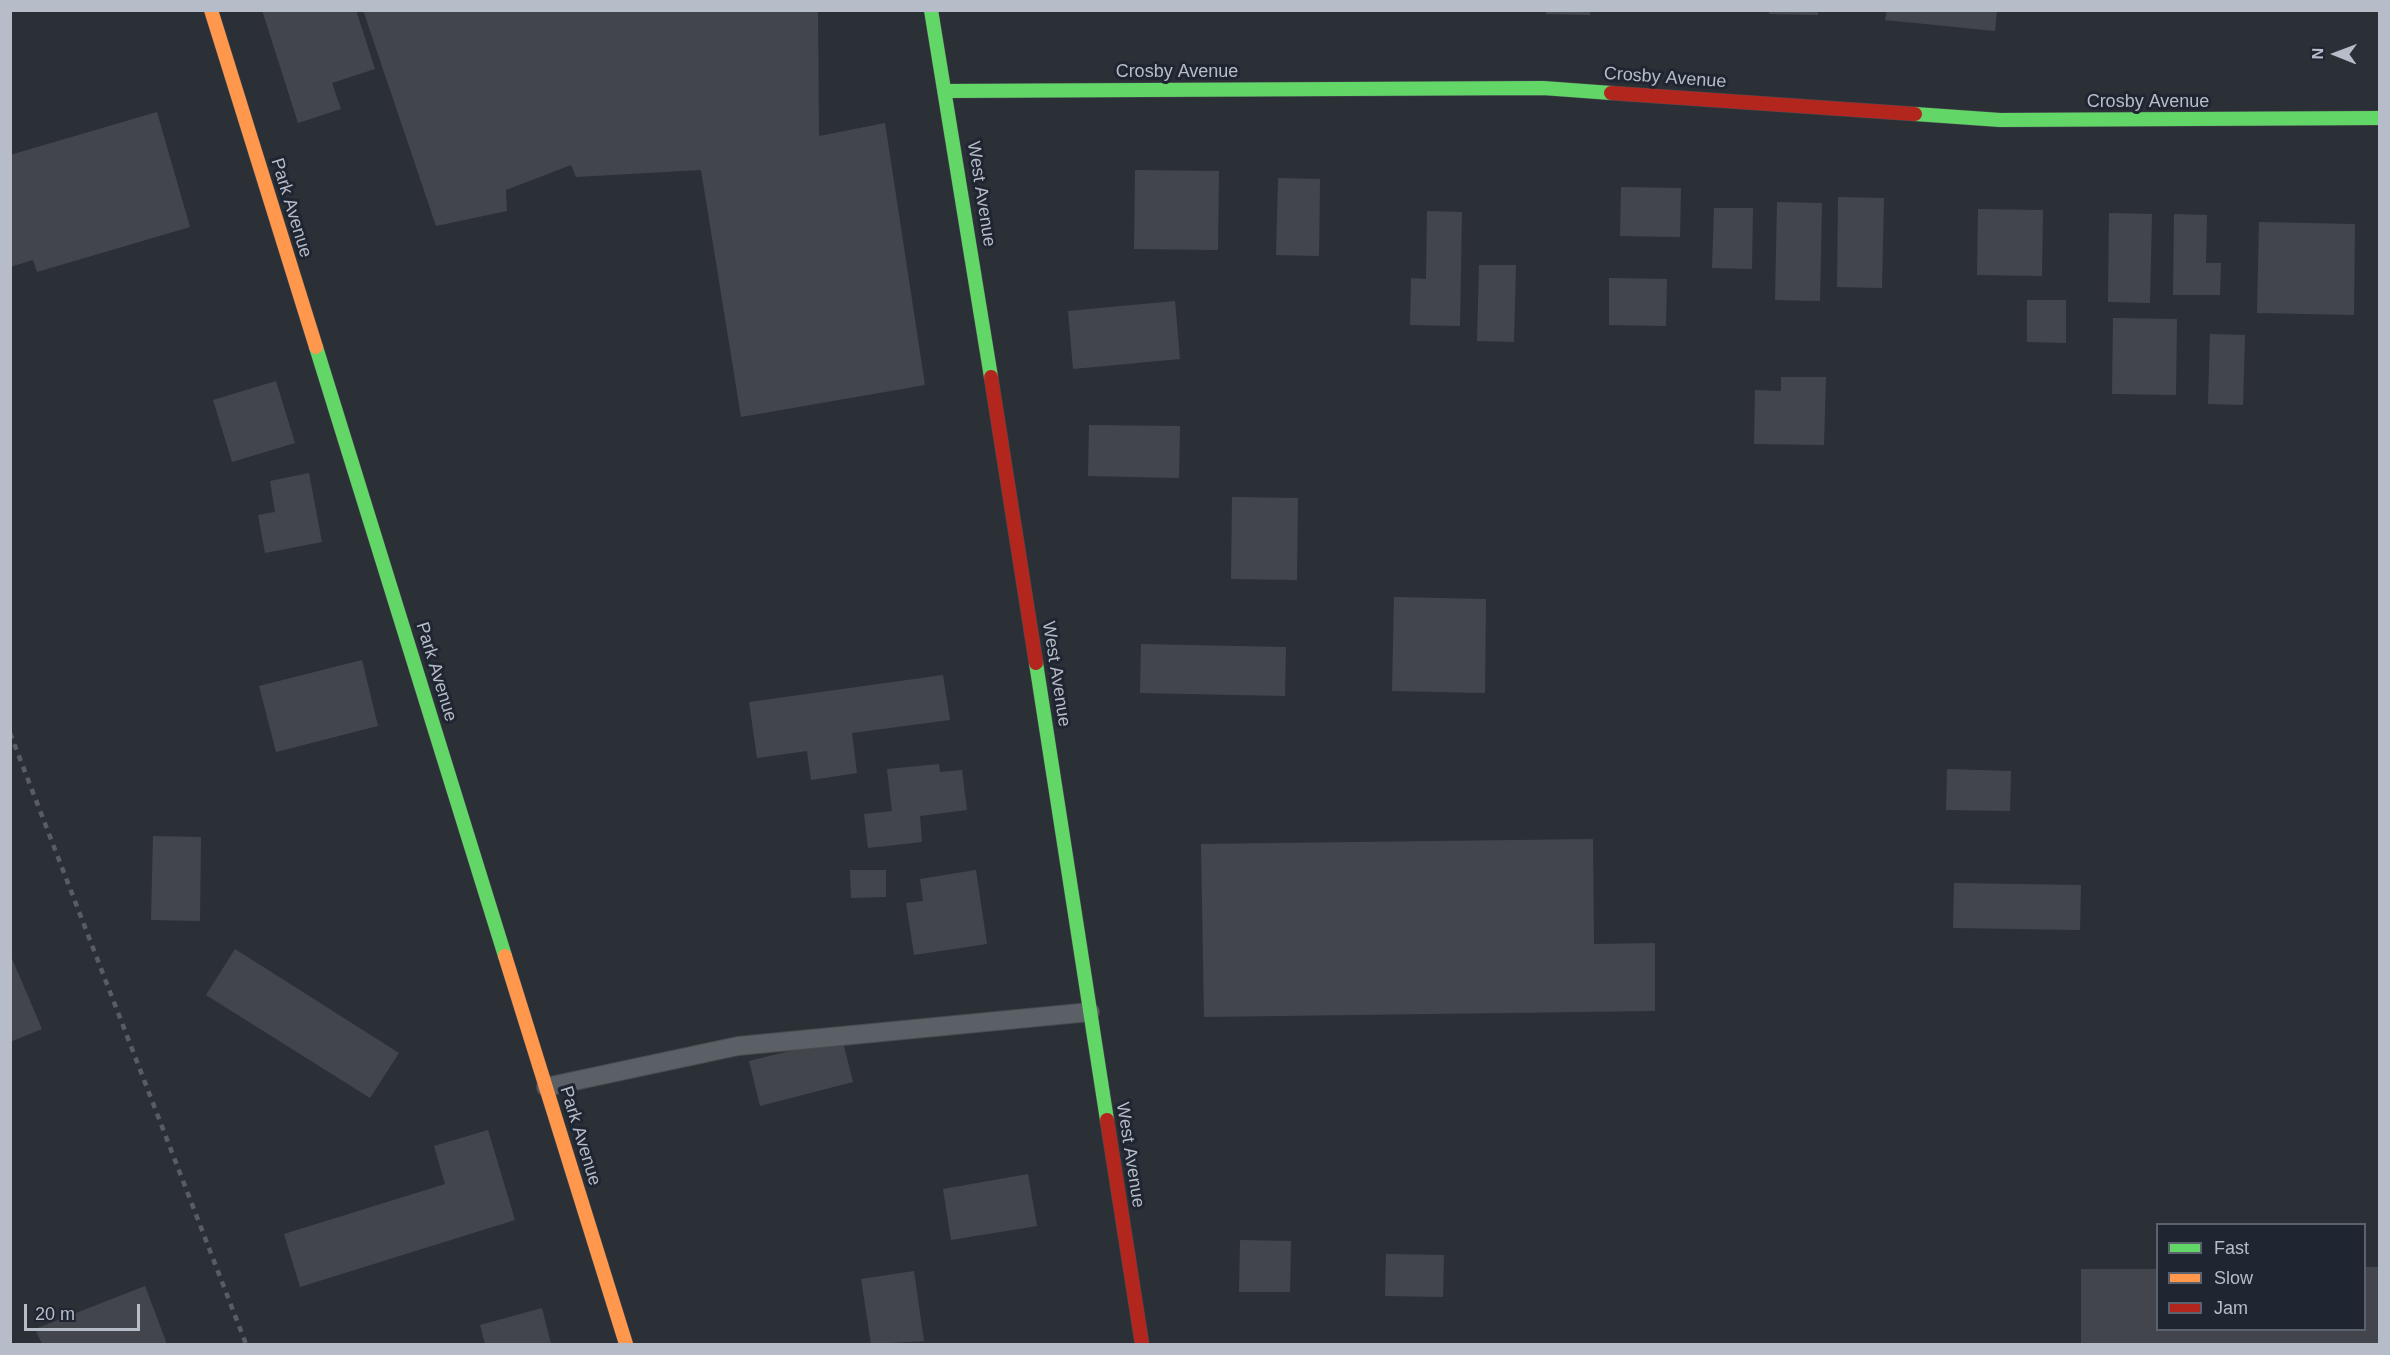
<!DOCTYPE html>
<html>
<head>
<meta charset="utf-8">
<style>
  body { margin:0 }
  #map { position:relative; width:2390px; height:1355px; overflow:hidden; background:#2b3037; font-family:Arial,sans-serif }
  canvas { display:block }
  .frame { position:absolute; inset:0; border:12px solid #b6bcc8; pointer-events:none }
  .legend { position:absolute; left:2156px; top:1223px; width:210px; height:108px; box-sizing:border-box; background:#1f2632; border:2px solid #5b626e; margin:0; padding:8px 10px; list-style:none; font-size:18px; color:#b6bcc8 }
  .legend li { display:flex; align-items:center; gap:12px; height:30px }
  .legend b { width:30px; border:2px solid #5b626e }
  .north { position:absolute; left:2306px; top:24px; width:60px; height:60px; -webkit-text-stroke:4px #1f2632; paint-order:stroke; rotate:271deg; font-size:16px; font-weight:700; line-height:24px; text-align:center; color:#b6bcc8 }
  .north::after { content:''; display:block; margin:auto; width:21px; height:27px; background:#b6bcc8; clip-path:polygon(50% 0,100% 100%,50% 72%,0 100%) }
  .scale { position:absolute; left:24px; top:1304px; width:116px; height:27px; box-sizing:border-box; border:3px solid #b6bcc8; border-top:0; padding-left:8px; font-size:18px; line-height:21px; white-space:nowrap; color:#b6bcc8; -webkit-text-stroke:4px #1f2632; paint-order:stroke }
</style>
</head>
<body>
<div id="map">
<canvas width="2390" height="1355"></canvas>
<div class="frame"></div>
<ul class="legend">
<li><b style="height:8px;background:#63d668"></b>Fast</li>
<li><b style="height:8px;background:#ff974d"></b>Slow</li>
<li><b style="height:8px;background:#b3261e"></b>Jam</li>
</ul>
<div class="north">N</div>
<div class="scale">20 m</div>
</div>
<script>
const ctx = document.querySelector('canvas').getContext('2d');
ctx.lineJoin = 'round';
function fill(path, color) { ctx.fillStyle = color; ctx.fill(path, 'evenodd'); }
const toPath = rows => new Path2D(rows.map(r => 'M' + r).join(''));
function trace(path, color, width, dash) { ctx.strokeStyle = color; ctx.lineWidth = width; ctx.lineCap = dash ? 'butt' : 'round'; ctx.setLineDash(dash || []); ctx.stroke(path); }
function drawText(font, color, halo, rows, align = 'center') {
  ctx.font = font + ' Arial,sans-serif'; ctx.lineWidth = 6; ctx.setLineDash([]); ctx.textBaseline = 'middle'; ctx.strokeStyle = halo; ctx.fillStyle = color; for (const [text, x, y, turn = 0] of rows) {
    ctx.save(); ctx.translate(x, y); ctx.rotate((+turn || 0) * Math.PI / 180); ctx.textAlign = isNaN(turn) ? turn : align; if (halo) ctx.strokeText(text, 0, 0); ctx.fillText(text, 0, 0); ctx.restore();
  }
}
fill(toPath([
  [262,10,356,10,375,69,332,83,341,109,298,123],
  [363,10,818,10,819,136,885,123,925,385,741,417,701,170,576,177,571,165,506,190,507,211,436,226],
  [1546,10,1590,10,1590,15,1546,14],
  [1769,10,1818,10,1818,15,1769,14],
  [1887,10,1997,10,1995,31,1885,20],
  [157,112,190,227,37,272,33,260,10,267,10,155],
  [1135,170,1219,171,1218,250,1134,249],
  [1278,178,1320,179,1319,256,1276,255],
  [1621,187,1681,188,1680,237,1620,236],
  [1838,197,1884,198,1882,288,1837,287],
  [1777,202,1822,203,1820,301,1775,300],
  [1714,208,1753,208,1752,269,1712,268],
  [1978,209,2043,210,2042,276,1977,275],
  [1427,211,1462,212,1460,326,1410,325,1411,278,1426,279],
  [2109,213,2152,214,2150,303,2108,302],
  [2174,214,2207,215,2206,263,2221,263,2220,295,2173,295],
  [2259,222,2355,224,2354,315,2257,313],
  [1479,265,1516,265,1514,342,1477,341],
  [1609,278,1667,279,1666,326,1609,325],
  [2027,300,2066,300,2066,343,2027,342],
  [1175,301,1180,359,1073,369,1068,311],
  [2113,318,2177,319,2176,395,2112,394],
  [2210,334,2245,335,2243,405,2208,404],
  [1781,377,1826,377,1824,445,1754,444,1755,390,1781,391],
  [276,381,295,443,232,462,213,400],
  [1089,425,1180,426,1179,478,1088,476],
  [309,473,322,542,265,553,258,515,275,512,270,481],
  [1232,497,1298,498,1297,580,1231,579],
  [1394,597,1486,599,1485,693,1392,691],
  [1141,644,1286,647,1285,696,1140,693],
  [362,660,378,726,276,752,259,686],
  [943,675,950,720,852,733,857,773,811,780,807,751,757,758,749,702],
  [939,764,940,772,962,770,967,810,920,816,922,842,868,848,864,814,892,811,887,769],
  [1947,769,2011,771,2010,811,1946,810],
  [153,836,201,837,200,921,151,920],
  [1593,839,1594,944,1655,943,1655,1011,1204,1017,1201,844],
  [850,870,886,870,886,897,851,898],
  [976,870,987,944,914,955,906,903,923,901,920,879],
  [1954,883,2081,885,2080,930,1953,928],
  [235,949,399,1053,370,1098,206,995],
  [10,954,42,1029,10,1042],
  [842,1038,853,1082,760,1106,749,1061],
  [488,1130,515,1220,300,1287,284,1234,445,1184,434,1146],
  [1028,1174,1037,1226,951,1240,943,1189],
  [1240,1240,1291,1241,1290,1292,1239,1292],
  [1386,1254,1444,1255,1443,1297,1385,1296],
  [2364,1267,2380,1267,2380,1344,2081,1344,2081,1269,2158,1269,2158,1330,2364,1330],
  [914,1271,924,1341,871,1344,861,1279],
  [145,1286,167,1344,42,1344,35,1329],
  [542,1308,551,1344,485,1344,480,1325]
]), '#42464c');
const lane = toPath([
  [546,1087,738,1046,1090,1012]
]);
const fast = toPath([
  [931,10,991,377],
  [946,91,1543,88,1611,93],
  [1915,114,2000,120,2380,118],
  [316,347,505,956],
  [1036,663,1107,1120]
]);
const slow = toPath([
  [211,10,316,347],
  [505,956,626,1344]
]);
const jam = toPath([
  [1611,93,1915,114],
  [991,377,1036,663],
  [1107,1120,1142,1344]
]);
trace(lane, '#474b50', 20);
trace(fast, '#474b50', 15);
trace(slow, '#474b50', 15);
trace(jam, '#474b50', 15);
trace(lane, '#5b5f66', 18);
trace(fast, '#63d668', 14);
trace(slow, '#ff974d', 14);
trace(jam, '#b3261e', 14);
trace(toPath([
  [10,733,246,1344]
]), '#595d63', 4.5, [6, 6]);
drawText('18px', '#b6bcc8', '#1f2632', [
  ["Crosby Avenue",1177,72],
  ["Crosby Avenue",1665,78,4],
  ["Crosby Avenue",2148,102],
  ["West Avenue",981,194,81],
  ["Park Avenue",291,208,73],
  ["Park Avenue",436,672,73],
  ["West Avenue",1056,674,81],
  ["Park Avenue",580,1136,73],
  ["West Avenue",1130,1155,81]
]);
</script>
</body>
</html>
